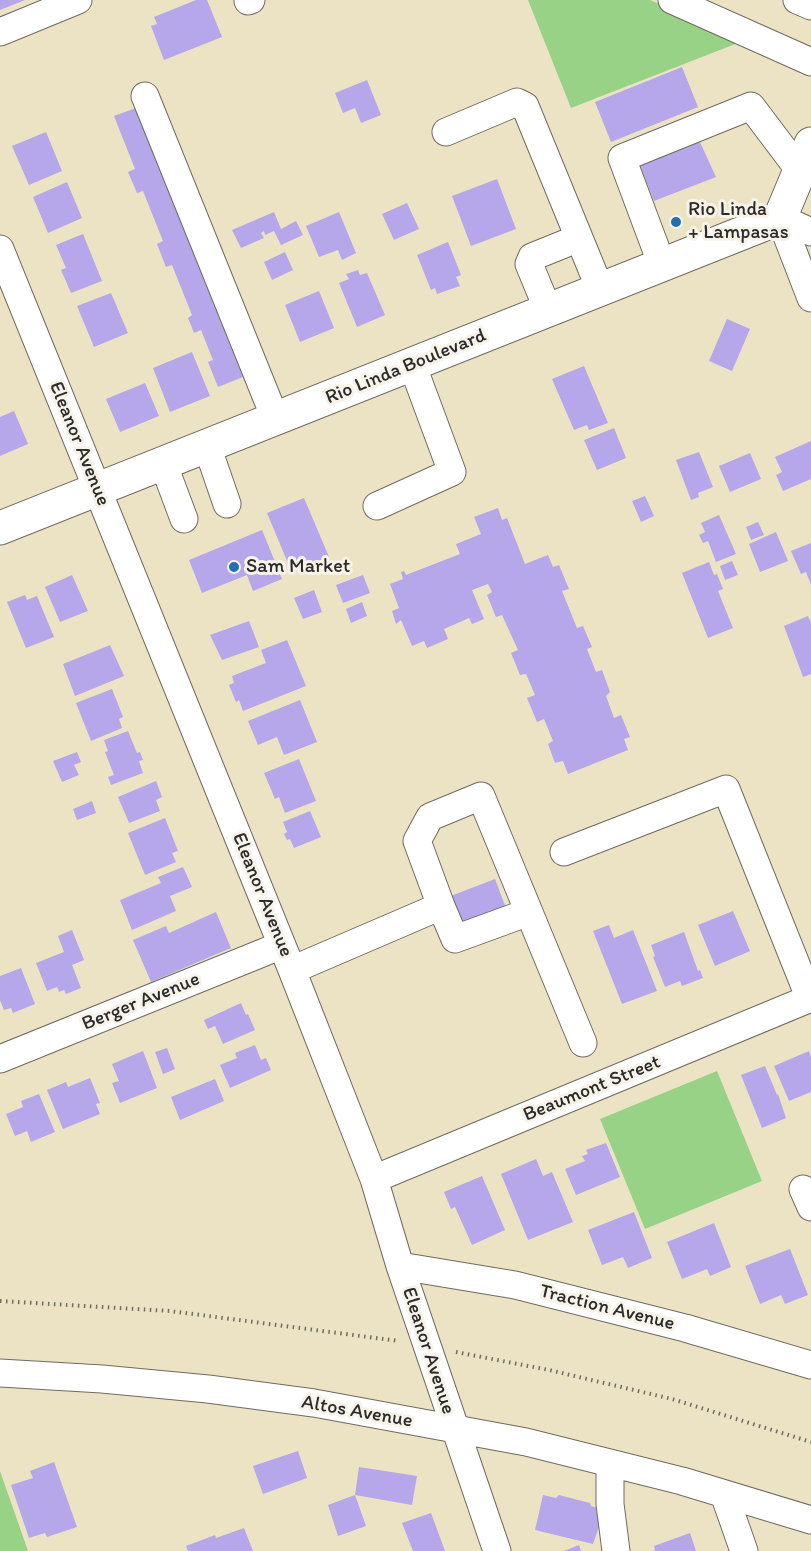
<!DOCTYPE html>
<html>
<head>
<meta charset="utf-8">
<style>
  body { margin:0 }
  canvas { display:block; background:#ece3c4 }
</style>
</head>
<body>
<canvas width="811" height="1551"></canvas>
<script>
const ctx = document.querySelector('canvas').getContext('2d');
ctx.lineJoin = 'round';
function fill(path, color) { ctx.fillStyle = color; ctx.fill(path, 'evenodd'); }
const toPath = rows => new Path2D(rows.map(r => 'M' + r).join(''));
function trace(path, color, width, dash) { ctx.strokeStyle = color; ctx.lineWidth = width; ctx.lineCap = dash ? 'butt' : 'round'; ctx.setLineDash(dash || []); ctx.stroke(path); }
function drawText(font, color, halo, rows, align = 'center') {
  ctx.font = font + ' Itim,sans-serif'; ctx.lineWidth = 6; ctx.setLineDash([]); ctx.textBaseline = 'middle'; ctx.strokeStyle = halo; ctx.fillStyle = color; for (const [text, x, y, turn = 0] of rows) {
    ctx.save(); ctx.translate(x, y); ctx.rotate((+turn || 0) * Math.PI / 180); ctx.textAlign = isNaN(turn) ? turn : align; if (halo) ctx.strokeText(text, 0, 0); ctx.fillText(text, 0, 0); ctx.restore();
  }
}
fill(toPath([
  [528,0,650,0,760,46,738,43,571,108],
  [717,1071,762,1181,645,1229,600,1119],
  [0,1471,28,1551,0,1551]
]), '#98d286');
fill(toPath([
  [0,0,25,0,0,10],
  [196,0,207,0,222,37,164,60,151,26,157,24,154,17],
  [682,67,698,107,611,142,595,102],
  [367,80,381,115,361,123,355,108,343,113,335,93],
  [136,108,243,377,218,387,208,362,213,360,201,330,194,333,188,318,192,315,172,265,166,267,157,244,163,241,143,191,137,193,128,172,135,169,114,116],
  [46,132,62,171,29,185,12,146],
  [699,140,716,177,654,201,640,166],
  [497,179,516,229,471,246,452,196],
  [67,182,82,218,48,233,33,197],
  [407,203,419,229,394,240,382,214],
  [274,212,281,229,296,221,303,235,281,245,274,231,265,235,264,231,261,233,264,238,241,248,232,230],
  [339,212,356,253,342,260,338,250,319,257,306,226],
  [83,234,102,281,71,293,61,270,66,268,56,245],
  [448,242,461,275,456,277,460,286,437,294,435,288,431,290,417,255],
  [285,252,293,270,272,280,264,262],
  [358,270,360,275,367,273,385,315,357,327,339,283,349,279,346,274],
  [319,291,334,328,300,342,285,305],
  [111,293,128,333,94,347,77,306],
  [727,319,750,329,732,371,709,361],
  [192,352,210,396,170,412,153,368],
  [584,366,608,423,589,430,587,425,574,430,552,379],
  [145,383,159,416,120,432,106,399],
  [14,411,28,444,0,456,0,417],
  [614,428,626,458,597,470,584,440],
  [811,441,811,479,783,491,776,475,782,472,775,457],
  [699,452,713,487,698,493,699,497,691,500,676,460],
  [750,453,761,479,730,492,719,466],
  [645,496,654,516,641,522,632,501],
  [304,498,329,557,309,565,308,561,290,568,267,513],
  [498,508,502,520,507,518,525,564,548,555,553,567,559,565,569,589,562,591,577,628,583,626,592,647,587,649,596,672,602,670,610,692,606,696,614,718,621,715,630,737,624,739,628,750,568,774,563,761,555,763,548,744,553,741,544,719,537,722,527,698,535,695,526,674,520,675,511,653,518,650,502,615,496,617,487,595,492,592,488,584,472,590,484,619,472,624,469,618,444,629,448,639,427,648,424,641,412,646,401,620,396,624,392,611,399,608,390,584,403,579,401,572,404,571,406,575,460,554,456,544,481,534,474,517],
  [719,515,736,554,716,562,708,541,703,543,699,535,705,532,701,523],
  [758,522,764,535,751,540,746,527],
  [262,530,282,579,253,591,247,575,202,593,189,560],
  [776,532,788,561,760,572,749,544],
  [811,543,811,585,806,572,801,574,791,551],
  [732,561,738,575,725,580,720,566],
  [709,562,714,575,717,574,723,589,718,591,733,628,708,638,682,573],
  [72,575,88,611,60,622,45,587],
  [363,575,370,593,343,603,336,585],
  [314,590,322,612,303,619,294,598],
  [25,595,27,600,37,596,54,637,26,648,7,602],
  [362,602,367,616,351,623,346,609],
  [808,616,811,623,811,674,803,677,784,626],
  [249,621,259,647,222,660,210,635],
  [287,640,306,686,243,711,239,700,236,702,229,685,234,683,232,676,266,663,261,650],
  [110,645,124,676,75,696,63,664],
  [112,689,123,717,119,719,122,728,91,741,76,703],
  [300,700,317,742,284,755,277,737,258,745,248,721],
  [128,731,137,753,140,752,143,760,139,761,143,773,111,785,108,777,114,775,105,752,108,751,104,740],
  [77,752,81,762,74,765,79,775,62,782,53,761],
  [299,759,316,801,285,813,279,797,275,799,264,773],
  [156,781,162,797,156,800,160,811,129,823,118,797],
  [92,801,96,813,77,820,73,809],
  [310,811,321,837,294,848,290,839,287,840,284,834,287,832,283,822],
  [165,818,178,851,172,853,176,862,145,875,128,833],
  [183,867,192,887,170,896,176,911,132,930,120,900,161,883,158,877],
  [495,879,506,908,458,926,448,897],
  [733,911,750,951,715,966,698,925],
  [216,912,231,948,151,982,133,940,166,926,169,933],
  [609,925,614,938,633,930,657,991,622,1004,593,931],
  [72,930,84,960,72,965,81,988,66,994,64,990,59,992,57,987,47,991,36,963,64,952,58,936],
  [684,932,698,971,700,970,703,978,682,986,680,981,665,987,653,957,655,956,651,945],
  [21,968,35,1004,13,1013,11,1008,4,1010,0,1000,0,976],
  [241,1003,246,1015,248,1014,255,1030,223,1044,215,1026,208,1029,204,1020],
  [255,1045,261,1060,266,1058,271,1070,230,1088,220,1065,237,1058,235,1053],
  [167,1048,175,1069,163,1074,155,1052],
  [143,1051,157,1088,120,1103,112,1083,119,1081,112,1064],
  [809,1051,811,1057,811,1092,789,1101,774,1066],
  [765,1066,777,1095,778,1094,786,1118,762,1128,741,1075],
  [90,1078,100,1103,96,1104,100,1114,63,1129,47,1090,66,1082,68,1087],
  [215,1079,224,1101,180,1120,171,1097],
  [39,1094,55,1132,31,1142,27,1131,15,1136,6,1114,23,1107,21,1101],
  [606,1143,620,1177,576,1195,565,1169,585,1161,582,1156,588,1154,586,1150],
  [536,1159,543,1176,552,1172,573,1222,528,1240,501,1174],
  [482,1176,505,1230,472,1245,455,1207,451,1209,444,1192],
  [634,1212,652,1258,628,1268,623,1257,602,1265,588,1230],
  [714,1223,731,1267,710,1276,707,1269,682,1279,667,1242],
  [790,1249,808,1295,785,1304,781,1295,760,1304,745,1266],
  [298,1451,307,1478,263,1494,253,1466],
  [54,1462,77,1527,47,1537,45,1533,29,1538,11,1485,33,1478,30,1471],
  [359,1467,417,1476,412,1505,355,1495],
  [355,1495,366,1526,338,1536,328,1505],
  [543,1495,556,1498,559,1495,590,1503,591,1506,602,1509,599,1527,593,1544,535,1530],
  [431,1513,445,1551,413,1551,402,1523],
  [244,1528,253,1551,188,1551,186,1546,215,1535,216,1538],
  [690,1533,696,1551,655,1551,654,1546],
  [579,1545,581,1551,564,1551]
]), '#b5a7ea');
const minor = toPath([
  [672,0,811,62],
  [797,0,811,6],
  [248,1,251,0],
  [0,32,78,0],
  [145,96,275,418],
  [446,132,517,102,525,106,600,289],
  [780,218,811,298],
  [780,218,811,232],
  [0,249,292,970,374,1179,400,1266,497,1551],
  [662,265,622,158,751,106,800,171],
  [548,310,529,264,532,257,579,238],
  [207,446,227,504],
  [163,463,184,519],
  [377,506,452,472,412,364],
  [564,852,726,789,810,999],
  [441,906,455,939,529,912],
  [292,970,441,906,417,841,430,817,481,796,583,1043],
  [0,1059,282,945],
  [374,1179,811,998],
  [803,1189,811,1207],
  [400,1266,515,1285,685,1328,811,1365],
  [0,1373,102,1379,208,1389,314,1403,526,1442,682,1481,811,1520],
  [610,1463,610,1504,616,1551],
  [724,1494,744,1551]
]);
const major = toPath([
  [0,528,780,218,811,144]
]);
trace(minor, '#6f6b61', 29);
trace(major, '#6f6b61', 35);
trace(toPath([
  [0,1301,170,1311,399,1341],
  [456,1352,549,1370,672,1399,811,1442]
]), '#6f6b61', 4, [1.5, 4.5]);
trace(minor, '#fff', 27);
trace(major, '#fff', 33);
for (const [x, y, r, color] of [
  [676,222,6,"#1f6fb2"],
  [234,567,6,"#1f6fb2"]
]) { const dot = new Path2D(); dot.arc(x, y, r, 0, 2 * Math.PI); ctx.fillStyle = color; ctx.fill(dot); trace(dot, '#f7f3e8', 2); }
drawText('20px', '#2b2b2b', '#f7f3e8', [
  ["Rio Linda",688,210],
  ["+ Lampasas",688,233],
  ["Sam Market",246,567]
], 'left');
drawText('20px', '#2b2b2b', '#f7f3e8', [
  ["Rio Linda Boulevard",406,367,-22],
  ["Eleanor Avenue",79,444,68],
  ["Eleanor Avenue",262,895,68],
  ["Berger Avenue",141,1002,-22],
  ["Beaumont Street",592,1089,-22],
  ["Traction Avenue",607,1308,14],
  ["Eleanor Avenue",428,1351,72],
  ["Altos Avenue",357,1412,10]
]);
</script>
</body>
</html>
